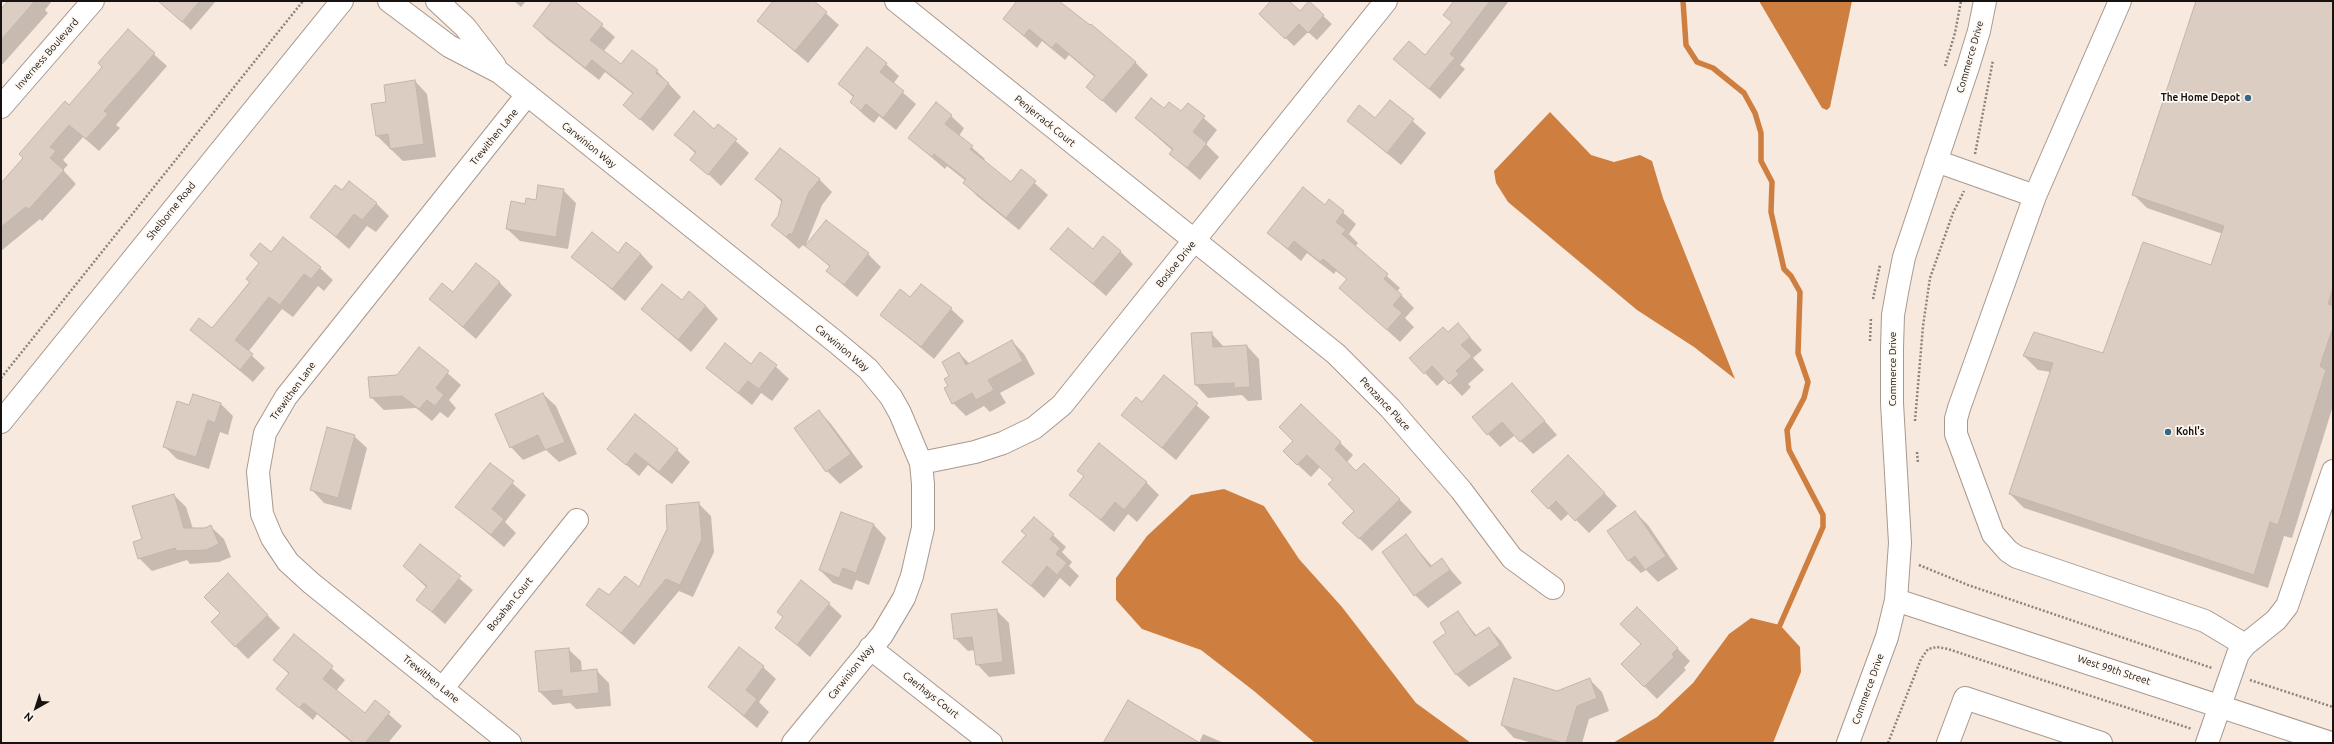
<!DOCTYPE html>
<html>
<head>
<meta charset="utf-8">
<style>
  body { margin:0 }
  #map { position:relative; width:2334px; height:744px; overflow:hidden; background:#f8e9de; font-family:Ubuntu,sans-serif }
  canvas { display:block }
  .frame { position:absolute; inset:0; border:2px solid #17120f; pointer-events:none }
  .north { position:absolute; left:16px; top:688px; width:40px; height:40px; -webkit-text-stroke:3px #fef8f3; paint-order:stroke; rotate:219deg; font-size:11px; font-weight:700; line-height:16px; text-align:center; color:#17120f }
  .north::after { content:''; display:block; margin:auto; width:14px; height:18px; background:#17120f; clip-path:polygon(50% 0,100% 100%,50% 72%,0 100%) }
</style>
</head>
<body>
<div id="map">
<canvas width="2334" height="744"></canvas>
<div class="frame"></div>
<div class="north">N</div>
</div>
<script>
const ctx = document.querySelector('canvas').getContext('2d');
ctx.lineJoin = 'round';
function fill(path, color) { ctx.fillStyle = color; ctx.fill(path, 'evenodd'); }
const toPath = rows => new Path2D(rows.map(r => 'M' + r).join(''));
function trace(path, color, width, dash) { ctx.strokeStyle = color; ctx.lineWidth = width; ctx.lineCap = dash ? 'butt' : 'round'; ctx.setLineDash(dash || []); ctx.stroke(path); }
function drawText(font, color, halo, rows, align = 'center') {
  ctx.font = font + ' Ubuntu,sans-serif'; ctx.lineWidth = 3.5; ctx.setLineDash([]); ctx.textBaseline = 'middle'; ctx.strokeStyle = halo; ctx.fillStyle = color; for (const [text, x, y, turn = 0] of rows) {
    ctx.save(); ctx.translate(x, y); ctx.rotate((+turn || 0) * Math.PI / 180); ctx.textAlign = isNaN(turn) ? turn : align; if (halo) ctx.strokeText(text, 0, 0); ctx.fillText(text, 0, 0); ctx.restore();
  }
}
fill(toPath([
  [1759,1,1852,1,1830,107,1827,110,1822,108],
  [1550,112,1591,155,1614,162,1640,155,1652,161,1663,198,1735,379,1694,347,1637,310,1508,202,1496,183,1494,171],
  [1224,489,1264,506,1299,559,1342,607,1416,703,1471,743,1315,743,1254,691,1201,650,1142,629,1116,600,1116,578,1147,536,1191,495],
  [1751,618,1780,625,1800,647,1801,672,1773,743,1613,743,1657,717,1693,683,1729,634]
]), '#ce7f40');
fill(toPath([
  [6,1,52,1,45,10,48,13,1,66,1,11,8,3],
  [159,1,216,1,191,30],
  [514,1,526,1,521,7],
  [554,1,573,1,615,37,603,52,621,66,657,71,681,97,653,131,624,105,633,94,605,72,599,80,547,39,534,26],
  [775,1,812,1,839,25,808,63,758,21],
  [1018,1,1057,1,1135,62,1148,75,1116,113,1087,87,1096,78,1069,55,1065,60,1042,41,1037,48,1004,19],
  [1273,1,1287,1,1300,13,1309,3,1332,24,1317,40,1308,32,1294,46,1269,22],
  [1455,1,1509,1,1460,65,1465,69,1440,99,1395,59,1425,56,1453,23,1444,15],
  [2197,1,2333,1,2333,406,2292,538,2284,536,2268,588,2024,508,2010,494,2051,372,2038,370,2024,356,2103,354,2212,266,2223,234,2147,208,2133,194],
  [128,31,167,66,116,125,120,128,99,151,83,137,63,160,68,165,63,170,76,184,42,221,40,219,1,251,1,185,103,67],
  [886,64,899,76,893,84,916,104,896,130,879,116,874,123,864,115,851,102,854,98,840,84],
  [415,81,427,94,436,157,403,161,377,136,387,102],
  [1390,101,1426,133,1401,165,1348,121,1376,120],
  [937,103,964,128,959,136,985,159,983,161,1011,184,1021,171,1048,195,1019,230,977,196,965,183,966,181,947,166,945,169,909,138],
  [1188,104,1217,130,1206,144,1219,157,1200,180,1170,154,1173,151,1136,118,1164,109,1181,113],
  [718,125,749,153,721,186,692,159,696,154,676,135,715,130],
  [757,179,819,179,832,192,822,205,805,247,803,245,799,249,772,225,779,217,782,202],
  [563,190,576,203,568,249,520,241,507,229,526,205],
  [342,191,376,203,389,216,376,232,367,226,349,249,311,216],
  [1330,201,1356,224,1349,234,1358,243,1355,247,1400,288,1397,291,1414,308,1405,318,1414,327,1400,342,1341,288,1348,280,1336,271,1334,274,1307,253,1301,261,1268,233,1325,207],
  [807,246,868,254,881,267,857,297,827,271,830,267],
  [1052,249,1120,251,1133,264,1106,296],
  [271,254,320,268,333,280,324,291,318,286,293,317,282,309,248,352,265,368,253,382,191,330,212,330],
  [618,254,641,254,653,267,625,301,573,257],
  [499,282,512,295,476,339,430,299],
  [682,301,706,306,718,319,691,352,642,309],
  [951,309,964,321,934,359,882,315],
  [1458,324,1482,350,1473,358,1484,370,1468,384,1471,387,1462,396,1445,378,1437,386,1425,373,1448,333],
  [1211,333,1224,347,1247,346,1259,359,1262,400,1248,401,1242,395,1208,398,1196,385],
  [1012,341,1024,354,1035,374,1000,393,1006,403,990,412,984,406,966,416,953,403,945,389,949,386,959,353,970,364],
  [419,348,461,385,449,400,456,408,448,418,440,412,432,421,416,408,384,410,371,397,397,376],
  [761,353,789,379,772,401,761,393,752,405,707,368,751,365],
  [1164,377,1210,417,1176,460,1122,415,1142,403],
  [1512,384,1557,435,1533,454,1515,435,1500,447,1488,434],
  [543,394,556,406,577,454,559,462,546,450,523,460,511,447],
  [221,404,233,416,228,435,220,432,209,469,177,459,165,447,190,406],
  [1301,405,1353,455,1347,462,1356,472,1364,464,1412,512,1372,551,1344,523,1356,511,1334,480,1320,467,1311,477,1297,464,1294,441],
  [819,411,831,424,863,467,840,484,827,471],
  [354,436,367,448,351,510,324,503,312,490],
  [608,449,677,450,690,462,672,484,648,465,639,476],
  [490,464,526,495,505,522,516,533,504,547,456,507],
  [1581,469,1617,506,1589,533,1569,513,1561,521,1532,491],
  [1146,482,1159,495,1137,522,1128,514,1114,532,1070,494],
  [174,495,186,507,193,529,211,527,224,539,231,557,219,562,190,564,187,560,152,571,139,558,143,540],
  [698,503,711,516,714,552,693,597,679,591,634,645,587,604,639,589],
  [1635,512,1648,525,1678,569,1658,582,1646,570,1641,573,1628,560],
  [874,525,886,538,869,585,856,580,852,590,833,583,820,570],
  [1053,535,1066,547,1062,552,1072,562,1069,566,1079,576,1070,587,1060,578,1044,598,1004,562],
  [1406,536,1432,566,1441,559,1462,583,1428,608,1415,595,1383,552],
  [420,546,473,590,445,624,418,600,427,588,404,566],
  [228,575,280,628,248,659,212,623,222,613],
  [829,604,842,616,810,657,776,627],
  [1637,608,1690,661,1684,668,1686,670,1657,699,1622,664,1642,644],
  [996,610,1009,623,1015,674,989,677,977,664,975,650,968,651,955,638],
  [1458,613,1477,636,1489,628,1501,641,1512,658,1469,687,1456,674,1448,633],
  [294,636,345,680,336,691,365,714,375,702,402,726,388,743,352,743,317,714,313,720,277,689,289,674,274,660],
  [568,649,581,661,582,672,596,670,609,683,611,706,576,709,570,703,553,705,540,692,536,652],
  [763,667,776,679,759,702,769,712,757,728,709,687],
  [1589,679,1602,692,1609,711,1589,719,1582,743,1533,743,1514,738,1502,725],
  [1203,734,1224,743,1199,743]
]), '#0003');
trace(toPath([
  [1683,1,1686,45,1697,62,1713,68,1744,93,1755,113,1761,133,1761,161,1772,182,1771,212,1784,269,1791,276,1800,292,1798,353,1808,382,1804,398,1787,430,1789,450,1823,515,1823,527,1780,625]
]), '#ce7f40', 5.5);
const building = toPath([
  [8,1,35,1,1,40,1,9,8,1],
  [158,1,200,1,182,22,158,1],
  [552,1,574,1,603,24,590,40,621,64,632,50,658,70,656,73,669,83,640,120,623,105,633,93,592,60,585,68,533,26,552,1],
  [773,1,814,1,827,12,795,51,757,21,773,1],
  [1017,1,1059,1,1090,25,1091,24,1136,62,1102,101,1086,87,1095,76,1056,43,1052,48,1029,29,1024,36,1003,19,1017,1],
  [1271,1,1289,1,1300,11,1309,1,1324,15,1308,33,1299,24,1285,39,1259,14,1271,1],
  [1454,1,1490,1,1450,54,1455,58,1429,89,1393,59,1409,41,1425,55,1452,22,1443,15,1454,1],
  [2196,1,2333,1,2333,288,2328,304,2333,306,2333,327,2320,366,2326,370,2278,525,2270,522,2254,575,2009,494,2053,363,2023,356,2034,332,2103,353,2143,242,2211,265,2224,226,2132,195,2196,1],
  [128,29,155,53,104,111,108,114,86,139,69,125,50,147,56,151,50,158,64,170,29,209,26,207,1,227,1,183,23,158,19,154,65,101,69,105,102,67,98,63,128,29],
  [867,47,887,63,880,72,904,91,883,118,866,104,861,111,850,102,854,96,838,84,867,47],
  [415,80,424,144,390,149,388,134,376,136,371,104,386,102,384,85,415,80],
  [1151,98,1164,108,1169,102,1181,111,1188,103,1205,116,1193,132,1207,143,1187,168,1169,154,1173,149,1135,118,1151,98],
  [1390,100,1414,119,1387,153,1347,121,1359,105,1375,118,1390,100],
  [936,102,952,115,945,124,973,146,970,149,1011,182,1021,169,1036,181,1006,218,963,183,966,179,934,154,932,157,908,138,936,102],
  [694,111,714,129,718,124,737,139,708,175,690,160,696,152,674,135,694,111],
  [780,148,820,179,809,192,792,235,790,233,786,237,771,225,778,216,782,200,755,179,780,148],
  [349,181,377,203,362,220,354,214,336,237,310,217,335,185,342,190,349,181],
  [538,185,564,189,556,237,506,229,511,201,525,204,526,198,536,200,538,185],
  [1303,187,1325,205,1329,199,1344,211,1336,222,1346,230,1342,234,1388,274,1384,279,1402,295,1393,305,1402,313,1387,330,1339,288,1347,279,1323,259,1320,262,1294,241,1288,249,1267,233,1303,187],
  [826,220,869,253,844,285,826,271,830,266,805,246,826,220],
  [1068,228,1093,249,1103,236,1121,251,1093,284,1050,249,1068,228],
  [592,232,618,253,626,242,641,254,612,289,571,257,592,232],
  [283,237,321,267,311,279,304,274,280,305,269,297,235,340,253,354,240,370,190,330,199,318,212,328,250,282,246,279,259,263,250,255,260,243,271,252,283,237],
  [476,263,500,282,463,327,429,299,442,283,453,292,476,263],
  [662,284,682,300,689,291,706,306,678,340,641,309,662,284],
  [921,284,952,308,921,347,880,315,900,289,910,297,921,284],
  [1458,323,1470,337,1461,345,1472,356,1456,371,1459,374,1449,384,1432,366,1424,374,1409,358,1443,327,1448,332,1458,323],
  [1212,332,1213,347,1247,345,1250,387,1234,388,1234,383,1195,385,1191,333,1212,332],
  [1012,340,1023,361,988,380,994,390,976,400,972,393,952,404,944,388,948,386,944,379,949,376,942,362,959,352,966,365,1012,340],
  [725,343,751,364,760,352,777,365,759,389,748,381,738,393,706,368,725,343],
  [419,347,449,371,436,388,444,395,435,406,427,400,419,409,402,396,370,398,368,377,397,375,419,347],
  [1164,375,1198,403,1162,448,1121,415,1136,397,1142,402,1164,375],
  [1512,383,1545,421,1520,442,1502,422,1487,435,1472,417,1512,383],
  [543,393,565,442,545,450,538,435,510,448,495,414,543,393],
  [193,394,221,403,215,423,208,420,196,457,163,447,177,401,189,405,193,394],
  [1301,404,1341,442,1335,449,1356,471,1364,463,1400,499,1359,539,1342,523,1354,511,1328,484,1333,480,1307,455,1297,465,1283,451,1293,441,1279,427,1301,404],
  [819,410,851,454,826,472,794,428,819,410],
  [635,414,678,449,659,472,635,453,626,465,607,449,635,414],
  [327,427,355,435,338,498,310,490,327,427],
  [1099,443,1147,482,1124,510,1115,502,1101,520,1069,495,1084,476,1077,471,1099,443],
  [1568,455,1605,493,1575,521,1556,501,1548,509,1531,491,1568,455],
  [490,463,514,481,492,509,504,519,491,535,455,507,490,463],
  [174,494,184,528,205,528,211,525,219,544,206,550,177,551,175,548,138,559,133,542,142,539,132,506,174,494],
  [699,502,702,539,680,585,666,579,621,633,586,605,599,588,609,595,625,576,639,587,667,529,666,505,699,502],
  [1635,511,1666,556,1645,570,1635,556,1628,561,1607,531,1635,511],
  [841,512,874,524,856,573,843,568,839,578,819,570,841,512],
  [1034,517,1054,534,1050,539,1060,548,1056,554,1067,563,1057,575,1047,566,1031,586,1002,562,1026,535,1021,531,1034,517],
  [1406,534,1430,567,1442,558,1450,570,1414,596,1382,552,1406,534],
  [420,544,461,576,432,612,416,600,427,586,403,566,420,544],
  [228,573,268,615,235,647,211,622,220,613,204,597,228,573],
  [801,580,830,603,797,645,775,628,783,617,777,612,801,580],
  [1637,607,1678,648,1672,654,1674,657,1644,687,1621,664,1641,644,1620,624,1637,607],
  [997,609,1003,662,976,665,972,637,954,639,951,614,997,609],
  [1458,611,1475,636,1489,627,1500,645,1456,675,1433,642,1446,633,1440,623,1458,611],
  [294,634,333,666,323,679,365,713,375,700,390,712,365,743,354,743,304,703,299,708,276,689,289,673,273,660,294,634],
  [739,647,764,666,746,690,757,699,744,716,708,687,739,647],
  [569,648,571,672,597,669,599,693,562,697,562,690,539,692,535,651,569,648],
  [1514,678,1557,691,1590,678,1597,698,1577,706,1566,743,1563,743,1501,725,1514,678],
  [1128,700,1200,743,1103,743,1128,700]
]);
fill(building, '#dccdc2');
trace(building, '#c4b5ab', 1);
const minor = toPath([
  [389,1,449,46,499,72,837,343,868,369,891,397,900,413,921,463,923,484,923,528,912,576,904,598,882,635,793,743],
  [437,1,465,27,495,66],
  [896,1,1336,354,1390,408,1461,490,1512,558,1553,588],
  [2120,1,2035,196,1959,408,1956,419,1956,434,1993,534,2008,551,2017,557,2205,621,2245,645],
  [1,107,93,1],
  [1936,161,2035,196],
  [1,422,342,1],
  [921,463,975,452,1003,443,1034,428,1062,405,1386,1],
  [1896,600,2331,743],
  [870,648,991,743],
  [442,689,577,520],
  [510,743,311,583,288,562,272,538,262,514,258,472,265,433,286,397,527,95],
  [1848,743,1887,637,1896,600,1900,543,1892,403,1892,348,1893,315,1898,287,1904,257,1968,67,1979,31,1985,1],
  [1948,743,1965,698,2101,743],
  [2207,743,2238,654,2245,645,2276,620,2287,606,2333,471]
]);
trace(minor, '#a8998f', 24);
trace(toPath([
  [1945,66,1955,33,1961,1],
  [1975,154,1993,60],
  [1873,299,1880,265],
  [1870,341,1871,318],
  [1,378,303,1],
  [1915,421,1923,326,1930,278,1953,213,1964,191],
  [1917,452,1918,463],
  [1919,565,1968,585,2212,668],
  [2250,680,2333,707],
  [1888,743,1921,659,1928,649,1937,647,1948,649,2192,729]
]), '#8d837b', 2.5, [2, 2]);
trace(minor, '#fff', 22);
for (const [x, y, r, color] of [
  [2248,98,4,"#356784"],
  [2168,432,4,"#356784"]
]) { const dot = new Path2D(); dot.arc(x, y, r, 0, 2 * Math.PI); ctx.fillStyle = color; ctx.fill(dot); trace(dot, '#fef8f3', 1.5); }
drawText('10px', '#17120f', '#fef8f3', [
  ["Inverness Boulevard",47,54,-49],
  ["Commerce Drive",1970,57,-74],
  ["Penjerrack Court",1045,121,39],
  ["Trewithen Lane",494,137,-51],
  ["Carwinion Way",589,145,39],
  ["Shelborne Road",171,211,-51],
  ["Bosloe Drive",1176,264,-51],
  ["Carwinion Way",842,348,40],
  ["Commerce Drive",1893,369,-90],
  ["Trewithen Lane",293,391,-54],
  ["Penzance Place",1385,404,47],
  ["Bosahan Court",510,604,-51],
  ["West 99th Street",2114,670,18],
  ["Carwinion Way",851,672,-51],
  ["Trewithen Lane",431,679,39],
  ["Commerce Drive",1868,689,-70],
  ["Caerhays Court",931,695,38]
]);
drawText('bold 10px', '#17120f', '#fef8f3', [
  ["The Home Depot",2240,98],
  ["Kohl's",2176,432,"left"]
], 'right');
</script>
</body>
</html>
